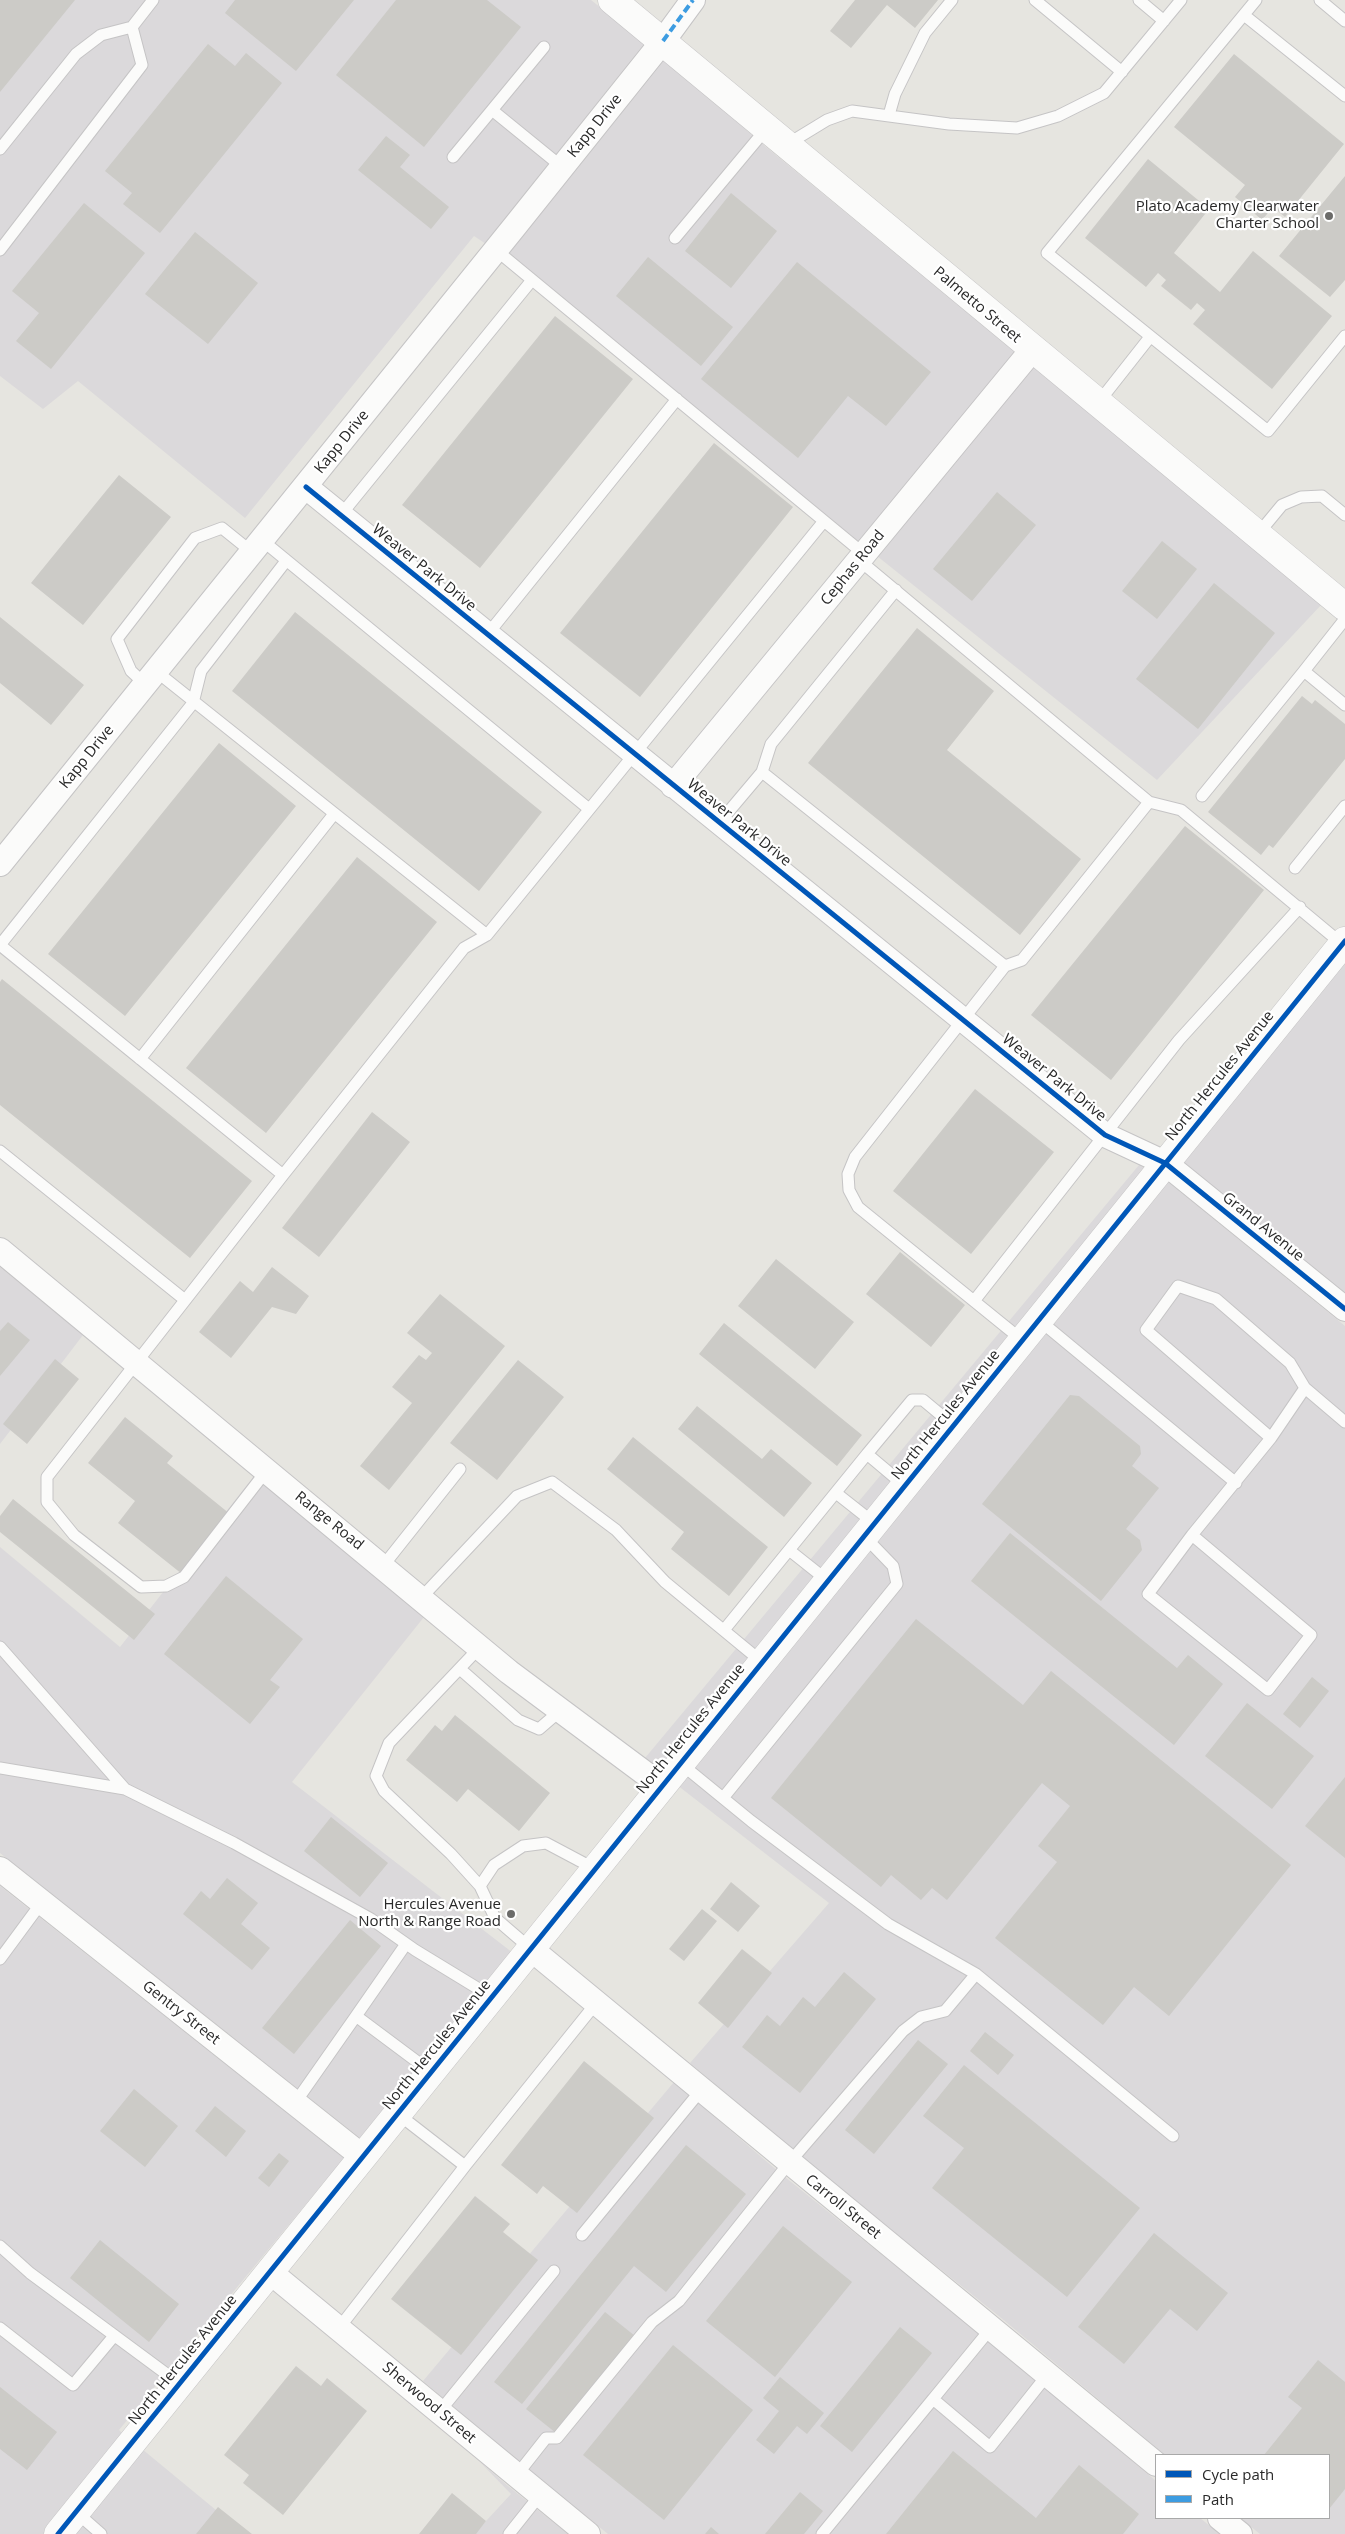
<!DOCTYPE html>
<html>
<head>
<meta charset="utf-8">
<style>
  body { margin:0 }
  #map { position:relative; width:1345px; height:2534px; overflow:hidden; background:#e6e5e0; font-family:"Open Sans",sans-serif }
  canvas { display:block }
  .legend { position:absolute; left:1155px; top:2454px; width:175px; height:65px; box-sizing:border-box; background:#fff; border:1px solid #a9a9a9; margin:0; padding:6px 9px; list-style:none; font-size:15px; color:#292929 }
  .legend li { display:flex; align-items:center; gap:10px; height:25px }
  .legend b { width:25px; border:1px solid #a9a9a9 }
</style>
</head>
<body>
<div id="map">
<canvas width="1345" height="2534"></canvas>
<ul class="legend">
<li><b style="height:6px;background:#0057b8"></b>Cycle path</li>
<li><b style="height:6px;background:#3d9ce1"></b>Path</li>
</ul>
</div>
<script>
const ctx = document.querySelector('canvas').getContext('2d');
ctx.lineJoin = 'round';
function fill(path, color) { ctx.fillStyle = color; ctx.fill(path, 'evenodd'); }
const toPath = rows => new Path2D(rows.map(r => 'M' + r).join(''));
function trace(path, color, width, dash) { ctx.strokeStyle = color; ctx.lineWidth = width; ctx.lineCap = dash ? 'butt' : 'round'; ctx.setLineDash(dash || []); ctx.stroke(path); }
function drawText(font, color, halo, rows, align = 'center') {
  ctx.font = font + ' "Open Sans",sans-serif'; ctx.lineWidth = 4.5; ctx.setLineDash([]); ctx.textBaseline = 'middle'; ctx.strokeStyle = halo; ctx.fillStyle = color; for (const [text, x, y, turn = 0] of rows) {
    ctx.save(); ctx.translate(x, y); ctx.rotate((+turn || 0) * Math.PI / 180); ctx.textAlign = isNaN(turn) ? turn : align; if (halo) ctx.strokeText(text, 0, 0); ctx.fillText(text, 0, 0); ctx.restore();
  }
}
fill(toPath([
  [0,0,591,0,646,44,486,244,474,236,245,518,78,381,43,409,0,376],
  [664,59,766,147,1015,352,859,542,504,258],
  [1033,367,1322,604,1157,780,877,556],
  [1345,959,1345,1293,1182,1161],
  [1139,1165,1146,1169,661,1769,645,1758],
  [1166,1180,1345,1326,1345,2534,1260,2534,1240,2518,1329,2518,1329,2455,1165,2455,1000,2317,796,2153,690,2063,829,1903,677,1785],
  [0,1267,83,1335,0,1444],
  [254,1476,424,1617,292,1782,513,1953,360,2138,0,1853,0,1547,120,1647],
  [0,1886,344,2158,119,2430,124,2435,43,2534,0,2534],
  [674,2082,780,2173,984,2337,1156,2481,1156,2518,1200,2518,1220,2534,608,2534,524,2466,423,2381],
  [142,2449,245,2534,73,2534],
  [479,2461,508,2486,568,2534,474,2534,511,2494]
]), '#dbd9db');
fill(toPath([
  [0,0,75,0,0,92],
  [235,0,354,0,296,71,225,13],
  [396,0,487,0,521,27,424,147,336,75],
  [855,0,938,0,915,28,887,5,851,48,830,31],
  [208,44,235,66,246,53,282,83,160,233,123,204,132,193,105,171],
  [1234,54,1344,144,1285,217,1273,207,1262,220,1235,197,1245,185,1174,127],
  [386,136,410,155,400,167,449,207,431,229,358,170],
  [1148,159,1209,209,1174,253,1220,292,1253,251,1332,316,1272,389,1193,324,1205,310,1197,303,1191,310,1161,286,1166,280,1158,273,1146,287,1085,238],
  [1345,176,1345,280,1330,297,1279,256],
  [731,193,777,231,731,288,685,251],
  [84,203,145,253,51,369,16,341,39,313,12,291],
  [195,232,258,283,208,344,145,294],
  [648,257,733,327,701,366,616,296],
  [797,262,931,372,886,426,848,396,798,458,701,379],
  [555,316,633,379,480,568,402,505],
  [714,443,793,507,640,697,560,633],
  [119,475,171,517,83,625,31,583],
  [997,492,1036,525,972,601,933,569],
  [1162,541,1197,569,1157,619,1122,591],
  [1214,583,1275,633,1198,729,1136,679],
  [295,612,542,812,479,891,232,691],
  [0,617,84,685,51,725,0,683],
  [917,628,994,691,947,750,1081,859,1020,935,808,763],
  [1302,696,1312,704,1315,700,1345,724,1345,759,1273,848,1269,845,1261,855,1208,812],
  [219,743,296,806,125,1016,48,954],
  [1185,826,1264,890,1111,1080,1031,1015],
  [357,857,437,922,266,1133,186,1068],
  [2,979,252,1181,190,1258,0,1105,0,982],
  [975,1089,1054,1152,971,1254,893,1191],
  [372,1112,410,1142,319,1257,282,1228],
  [900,1252,965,1305,931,1347,866,1294],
  [776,1259,854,1322,815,1369,738,1306],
  [272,1267,309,1296,296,1314,272,1307,231,1358,199,1332,240,1281,253,1292],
  [440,1294,505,1346,389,1490,360,1466,412,1403,392,1387,419,1355,426,1360,432,1353,407,1333],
  [8,1322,30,1340,0,1376,0,1331],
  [724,1323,862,1435,837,1466,699,1354],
  [55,1359,79,1379,27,1444,3,1424],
  [518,1360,564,1397,497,1480,450,1443],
  [1070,1395,1079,1396,1140,1446,1141,1454,1132,1466,1159,1488,1126,1529,1140,1540,1142,1550,1101,1601,982,1504],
  [697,1406,762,1459,771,1449,812,1483,784,1517,678,1429],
  [125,1417,173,1456,167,1463,230,1514,182,1574,118,1523,135,1501,88,1463],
  [633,1437,768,1547,729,1596,671,1549,684,1532,607,1469],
  [13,1499,155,1614,134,1640,0,1532,0,1516],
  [1010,1533,1177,1668,1188,1655,1223,1684,1174,1745,971,1581],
  [226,1576,303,1639,270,1680,280,1687,250,1724,164,1654],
  [916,1619,1023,1705,1051,1671,1291,1865,1169,2016,1134,1987,1103,2025,995,1938,1057,1862,1038,1846,1070,1806,1042,1783,947,1900,932,1888,921,1900,891,1875,881,1887,771,1798],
  [1312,1677,1329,1691,1300,1728,1283,1714],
  [1247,1703,1314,1756,1272,1809,1205,1756],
  [455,1715,550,1793,519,1831,468,1789,457,1802,406,1760,435,1725,442,1731],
  [1345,1777,1345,1858,1305,1826],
  [331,1817,388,1863,360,1897,304,1851],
  [227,1878,258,1903,241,1924,270,1948,252,1970,183,1914,201,1891,210,1899],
  [731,1882,760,1906,738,1932,710,1909],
  [702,1909,717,1921,684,1961,669,1949],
  [350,1920,381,1946,294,2054,262,2028],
  [742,1949,772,1973,728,2028,698,2003],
  [844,1972,876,1999,800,2093,742,2047,767,2015,780,2026,803,1997,815,2007],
  [985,2032,1014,2055,998,2075,970,2051],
  [918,2040,948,2064,874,2154,845,2130],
  [584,2061,654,2118,577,2213,543,2186,537,2194,501,2165],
  [964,2065,1140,2208,1067,2297,932,2188,964,2148,923,2116],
  [134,2089,178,2126,145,2167,100,2131],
  [215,2106,246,2131,226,2157,195,2131],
  [686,2145,746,2194,666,2292,634,2266,522,2404,494,2382],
  [279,2153,289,2161,269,2187,258,2178],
  [475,2196,510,2224,503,2232,538,2260,461,2355,391,2299],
  [783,2226,852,2282,775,2377,706,2321],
  [1154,2233,1228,2293,1197,2331,1170,2309,1124,2364,1078,2327],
  [100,2240,179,2304,149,2342,70,2278],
  [605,2312,635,2336,556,2433,526,2409],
  [900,2327,932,2353,852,2452,820,2426],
  [673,2345,753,2410,664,2520,583,2455],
  [1318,2360,1345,2382,1345,2489,1329,2509,1329,2455,1264,2455,1302,2408,1288,2397],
  [296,2366,321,2386,327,2378,367,2411,283,2515,243,2483,249,2475,224,2455],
  [780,2377,824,2413,807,2434,797,2426,774,2454,756,2440,779,2411,763,2398],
  [0,2387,57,2432,27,2470,0,2449],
  [953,2451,1036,2518,1079,2465,1139,2514,1123,2534,886,2534],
  [800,2492,823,2511,804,2534,765,2534],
  [452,2493,486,2521,476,2534,419,2534],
  [218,2507,252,2534,196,2534],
  [711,2527,719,2534,705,2534]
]), '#cccbc7');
const service = toPath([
  [1035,0,1122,72],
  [1139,0,1164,21],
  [1256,0,1047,253,1268,431,1345,336],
  [1320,0,1345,21],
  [1244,15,1345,96],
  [492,110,544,47],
  [889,115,895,94,925,33,952,0],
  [786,145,827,120,852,111,949,124,1017,128,1058,116,1104,93,1181,0],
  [0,149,76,54,101,35,132,27,153,0],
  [453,157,492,110,562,167],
  [675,238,766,129],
  [0,250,142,65,132,27],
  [496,250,864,554],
  [1098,403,1150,337],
  [340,516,532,280],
  [1258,534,1282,505,1301,497,1322,496,1345,515],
  [263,541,589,809],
  [859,560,1149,802,1022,960,1005,966,855,1157,848,1174,849,1190,858,1207,1022,1340],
  [1345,619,1304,671,1345,705],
  [487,635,677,399],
  [157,672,487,935],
  [146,685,131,671,117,639,195,538,222,528,253,553],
  [762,772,771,744,896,590],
  [1202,796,1304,671],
  [1149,802,1181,810,1342,944],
  [719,823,762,772,1005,966],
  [1295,868,1345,806],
  [0,945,193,703,201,671,286,561],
  [0,945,283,1175],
  [140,1059,334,814],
  [0,1151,185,1300],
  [974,1301,1179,1040,1300,907],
  [1039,1320,1236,1483],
  [1305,1388,1271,1438,1146,1330,1178,1286,1216,1299,1290,1363,1305,1388,1345,1422],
  [267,1470,184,1577,166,1586,141,1587,74,1535,47,1502,47,1477,283,1175,464,948,487,935,824,521],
  [905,1486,867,1454,912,1400,923,1400,953,1425],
  [836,1493,874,1523],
  [1192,1535,1311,1635,1268,1690,1148,1594,1192,1535,1271,1438],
  [789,1550,828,1581],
  [383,1566,460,1469],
  [421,1598,517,1496,552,1482,616,1530,665,1582,762,1662],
  [724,1630,867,1454],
  [0,1647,125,1789],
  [480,1647,389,1743,376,1776,384,1791,451,1854,480,1886,495,1918,531,1949],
  [460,1669,518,1720,539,1729,561,1710],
  [680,1763,751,1821,888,1924,976,1974,1173,2136],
  [0,1768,125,1789,234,1843,371,1919,415,1950,492,1997],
  [723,1798,897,1584,893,1566,864,1536],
  [480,1886,494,1865,523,1846,546,1843,595,1869],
  [406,1944,356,2016,431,2072],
  [0,1959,42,1902],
  [295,2103,356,2016],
  [465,2166,597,2002],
  [582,2235,702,2089],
  [0,2246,30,2273,180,2384],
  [992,2327,933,2399,990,2447,1048,2374],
  [0,2328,73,2385,114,2336],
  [339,2328,465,2166,398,2114],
  [440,2411,554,2271],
  [516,2476,546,2438,557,2438,652,2322,679,2301,789,2163,903,2031,921,2017,945,2011,976,1974],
  [76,2512,101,2534],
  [509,2534,540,2495],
  [822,2534,933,2399]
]);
const minor = toPath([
  [306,487,1105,1135,1165,1163,1345,1309],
  [673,786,1032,350],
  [0,864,515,226,663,41,693,0],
  [0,1250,509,1672,662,1786],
  [0,1869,363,2157],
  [531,1949,1156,2464],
  [270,2272,588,2534],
  [1220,2518,1240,2534]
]);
const tertiary = toPath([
  [612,0,1345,607],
  [58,2534,1345,941]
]);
trace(service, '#c5c4c5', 13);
trace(minor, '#c5c4c5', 26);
trace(tertiary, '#c5c4c5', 29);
trace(service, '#fbfbfa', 11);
trace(minor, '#fbfbfa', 24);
trace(tertiary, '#fbfbfa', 28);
trace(toPath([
  [663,41,693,0]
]), '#3d9ce1', 4, [8, 4]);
trace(toPath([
  [306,487,1105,1135,1165,1163,1345,1309],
  [58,2534,1345,941]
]), '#0057b8', 5);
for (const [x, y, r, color] of [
  [1329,216,5,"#6b6b69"],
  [511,1914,5,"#6b6b69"]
]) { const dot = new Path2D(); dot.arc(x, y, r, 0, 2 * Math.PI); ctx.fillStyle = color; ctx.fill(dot); trace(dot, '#fff', 2); }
drawText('15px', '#292929', '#fff', [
  ["Kapp Drive",595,126,-51],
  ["Palmetto Street",977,305,40],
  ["Kapp Drive",342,442,-51],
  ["Weaver Park Drive",424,568,39],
  ["Cephas Road",853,568,-51],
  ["Kapp Drive",87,757,-51],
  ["Weaver Park Drive",739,823,39],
  ["North Hercules Avenue",1220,1076,-51],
  ["Weaver Park Drive",1054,1078,39],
  ["Grand Avenue",1263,1227,39],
  ["North Hercules Avenue",946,1415,-51],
  ["Range Road",329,1521,39],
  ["North Hercules Avenue",691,1729,-51],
  ["Gentry Street",181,2013,38],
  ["North Hercules Avenue",437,2045,-51],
  ["Carroll Street",843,2207,39],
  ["North Hercules Avenue",183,2360,-51],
  ["Sherwood Street",429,2403,40]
]);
drawText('15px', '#292929', '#fff', [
  ["Plato Academy Clearwater",1319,207],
  ["Charter School",1319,224],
  ["Hercules Avenue",501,1905],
  ["North & Range Road",501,1922]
], 'right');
</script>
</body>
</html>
